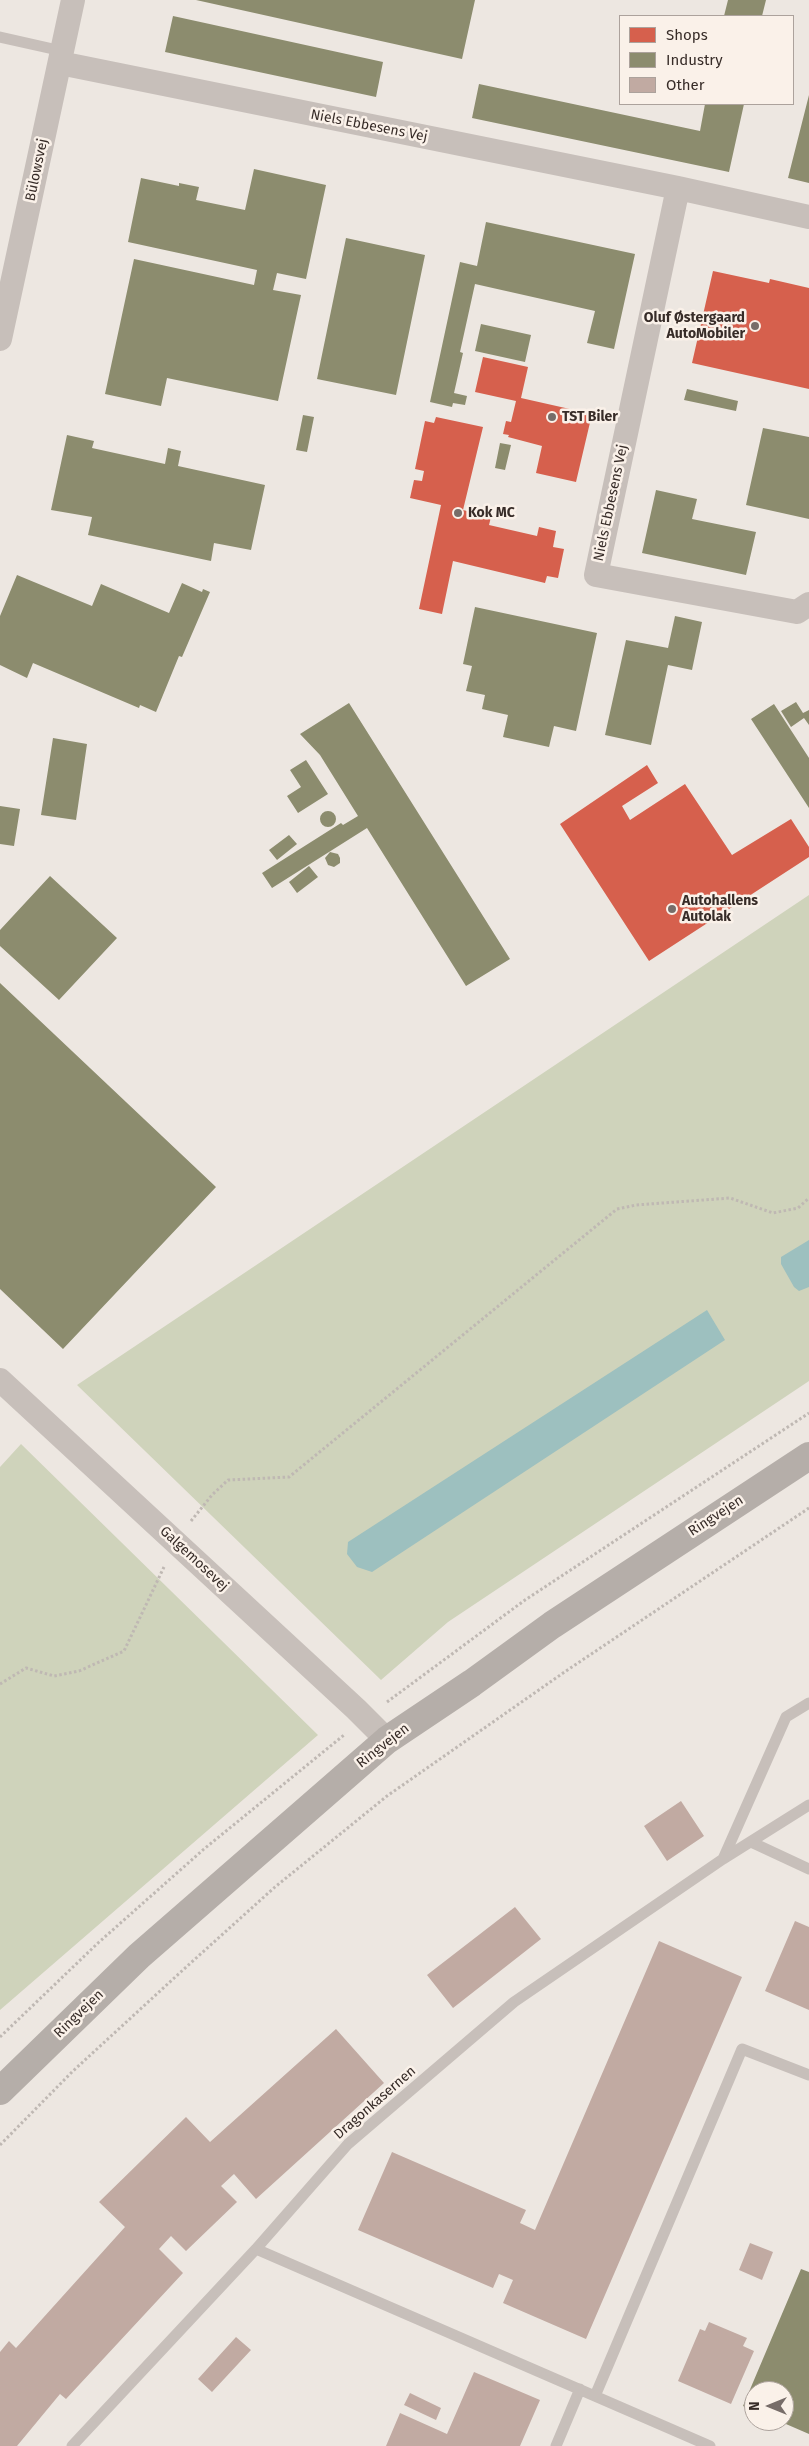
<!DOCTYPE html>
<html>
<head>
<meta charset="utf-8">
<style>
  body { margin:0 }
  #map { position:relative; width:809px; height:2446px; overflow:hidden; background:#ede7e1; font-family:"Fira Sans",sans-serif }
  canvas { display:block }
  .legend { position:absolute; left:619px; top:15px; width:175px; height:90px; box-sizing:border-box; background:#faf1e9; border:1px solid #aca29c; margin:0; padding:6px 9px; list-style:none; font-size:15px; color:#372c28 }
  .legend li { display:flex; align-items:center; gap:10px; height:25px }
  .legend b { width:25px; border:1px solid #aca29c }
  .north { position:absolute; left:744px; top:2381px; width:50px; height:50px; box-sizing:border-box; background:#faf1e9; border:1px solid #aca29c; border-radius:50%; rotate:270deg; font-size:14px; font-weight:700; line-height:20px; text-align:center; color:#372c28 }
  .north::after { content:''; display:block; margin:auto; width:18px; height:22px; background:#776d69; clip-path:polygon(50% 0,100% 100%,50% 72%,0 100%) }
</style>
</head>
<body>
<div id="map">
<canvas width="809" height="2446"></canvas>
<ul class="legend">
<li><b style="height:14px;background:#d6604d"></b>Shops</li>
<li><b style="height:14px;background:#8c8c6e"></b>Industry</li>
<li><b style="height:14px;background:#c1aaa2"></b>Other</li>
</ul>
<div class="north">N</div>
</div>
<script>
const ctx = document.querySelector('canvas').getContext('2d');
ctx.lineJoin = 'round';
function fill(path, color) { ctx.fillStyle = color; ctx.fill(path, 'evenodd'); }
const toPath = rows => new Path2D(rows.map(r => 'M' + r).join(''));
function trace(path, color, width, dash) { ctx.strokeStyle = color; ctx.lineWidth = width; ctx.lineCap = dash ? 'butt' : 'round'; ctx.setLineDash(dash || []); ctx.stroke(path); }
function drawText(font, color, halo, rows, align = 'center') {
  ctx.font = font + ' "Fira Sans",sans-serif'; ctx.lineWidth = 5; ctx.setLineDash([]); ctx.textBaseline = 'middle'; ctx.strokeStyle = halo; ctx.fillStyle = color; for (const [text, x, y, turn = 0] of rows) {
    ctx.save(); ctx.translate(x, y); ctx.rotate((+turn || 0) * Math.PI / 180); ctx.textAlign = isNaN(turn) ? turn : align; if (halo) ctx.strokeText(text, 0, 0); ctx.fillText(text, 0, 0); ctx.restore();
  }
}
fill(toPath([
  [809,895,809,1381,448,1622,381,1680,77,1385],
  [21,1444,318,1735,0,2010,0,1467]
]), '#cfd3bb');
fill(toPath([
  [809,1240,809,1287,799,1291,794,1287,781,1264,781,1257],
  [707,1310,725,1340,372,1572,357,1567,347,1554,348,1542]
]), '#9dc0bf');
fill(toPath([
  [713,271,769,283,770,279,809,288,809,389,692,363],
  [483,357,528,367,521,398,592,414,576,482,536,473,542,446,508,437,509,435,503,434,506,421,511,422,516,401,475,392],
  [436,417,483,427,463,510,491,517,489,525,537,536,539,527,556,531,553,547,564,549,558,578,547,576,545,583,453,561,442,614,419,609,441,505,410,498,414,480,422,481,424,471,415,469,425,421,434,423],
  [647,765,658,783,622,806,630,820,685,784,732,855,791,819,809,847,809,857,649,961,560,824]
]), '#d6604d');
fill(toPath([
  [196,0,475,0,462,59],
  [728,0,766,0,762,16,724,16],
  [173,16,383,62,376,97,165,52],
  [479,84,700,131,705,104,744,104,729,172,472,118],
  [809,95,809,183,788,178],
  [254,169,326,185,306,279,277,273,273,290,301,295,278,401,167,378,161,406,105,394,134,259,254,285,257,270,128,242,141,178,179,186,179,183,199,187,196,200,245,210],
  [486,222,635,254,614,349,587,343,595,311,475,284,460,352,463,353,454,393,467,396,465,405,453,403,452,407,430,402,460,262,477,266],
  [346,238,425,255,396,395,317,379],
  [481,324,531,335,525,362,475,351],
  [687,389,738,401,736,411,684,400],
  [303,415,314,417,307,452,296,450],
  [763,428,809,437,809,519,746,505],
  [67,435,94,441,92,448,165,464,168,448,181,451,178,466,265,485,251,550,214,543,211,561,88,535,92,517,51,510],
  [500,443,511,445,505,470,495,468],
  [656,490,697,499,692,519,756,532,746,575,642,553],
  [17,575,92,606,101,584,169,613,182,583,202,592,203,589,210,592,182,657,179,656,156,712,140,705,139,708,33,663,27,678,0,665,0,616],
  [475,607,597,633,576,731,554,726,549,747,503,737,508,715,482,709,485,695,466,691,472,666,463,664],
  [675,616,702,622,692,670,668,665,651,745,605,735,626,640,668,648],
  [796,702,803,713,809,710,809,725,804,718,791,727,781,711],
  [349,703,510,959,466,986,367,828,272,888,262,873,341,823,343,825,358,816,320,755,300,734],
  [774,704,809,758,809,808,751,719],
  [53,738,87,744,76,820,41,815],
  [306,760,328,794,298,813,287,796,301,787,290,770],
  [0,806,20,809,14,846,0,844],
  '320 819a8 8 0 1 1 16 0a8 8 0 1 1-16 0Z',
  [289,835,297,844,277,860,269,850],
  [330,852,338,854,340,858,340,863,334,867,328,865,325,858],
  [309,866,318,877,297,893,289,882],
  [50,876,117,938,59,1000,0,946,0,930],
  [0,983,216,1187,63,1349,0,1289],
  [801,2269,809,2272,809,2434,779,2421,784,2421,784,2391,754,2391,754,2411,743,2406]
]), '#8c8c6e');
fill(toPath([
  [681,1801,704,1836,667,1861,644,1826],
  [515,1907,541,1939,453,2008,427,1975],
  [795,1921,809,1927,809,2010,765,1991],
  [659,1941,742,1977,586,2339,503,2303,513,2280,499,2274,493,2288,358,2230,392,2152,526,2210,520,2223,535,2230],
  [336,2029,384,2083,256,2199,234,2174,221,2186,237,2202,186,2251,171,2236,159,2249,183,2273,66,2399,60,2394,17,2446,0,2446,0,2352,9,2341,16,2348,125,2227,99,2202,186,2117,210,2142],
  [750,2243,773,2252,762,2280,739,2270],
  [709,2322,747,2338,743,2346,754,2351,731,2404,678,2381,700,2329,705,2331],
  [236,2337,251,2350,212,2392,198,2379],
  [474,2372,540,2400,520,2446,386,2446,400,2413,447,2434],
  [410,2393,441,2408,436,2420,404,2405]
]), '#c1aaa2');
trace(toPath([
  [191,1521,212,1495,228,1480,289,1477,617,1209,636,1205,730,1198,773,1213,798,1208,809,1198],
  [0,1684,26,1668,54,1676,79,1671,124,1651,164,1567],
  [387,1702,525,1600,809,1413],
  [0,2037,98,1943,204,1849,344,1735],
  [0,2145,73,2071,184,1969,275,1887,387,1796,566,1671,809,1508]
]), '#bfb8b3', 3, [2.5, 2.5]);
trace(toPath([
  [0,37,62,51],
  [751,1842,809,1869],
  [723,1859,786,1717,809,1703],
  [256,2249,710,2446],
  [595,2396,742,2049,809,2075],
  [72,2446,256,2249,348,2144,514,2002,723,1859,809,1805],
  [556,2446,580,2389]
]), '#c7bfba', 11);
trace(toPath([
  [60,63,678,188,809,217],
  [678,188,596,575,797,612,809,604],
  [0,339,73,0],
  [0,1380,356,1709,387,1740]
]), '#c7bfba', 24);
trace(toPath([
  [0,2091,139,1956,387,1740,472,1683,552,1625,809,1456]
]), '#b5aea9', 28);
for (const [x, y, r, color] of [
  [755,326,5,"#776d69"],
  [552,417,5,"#776d69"],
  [458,513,5,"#776d69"],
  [672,909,5,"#776d69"]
]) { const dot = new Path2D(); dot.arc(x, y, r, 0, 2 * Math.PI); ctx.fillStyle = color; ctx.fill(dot); trace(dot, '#faf1e9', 2); }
drawText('14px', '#372c28', '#faf1e9', [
  ["Niels Ebbesens Vej",369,126,11],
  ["Bülowsvej",37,170,-78],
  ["Niels Ebbesens Vej",611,503,-78],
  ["Ringvejen",716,1516,-33],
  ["Galgemosevej",194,1559,43],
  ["Ringvejen",383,1746,-38],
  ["Ringvejen",79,2014,-44],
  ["Dragonkasernen",375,2103,-41]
]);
drawText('bold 14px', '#372c28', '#faf1e9', [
  ["Oluf Østergaard",745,318,"right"],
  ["AutoMobiler",745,334,"right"],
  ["TST Biler",562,417],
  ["Kok MC",468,513],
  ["Autohallens",682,901],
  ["Autolak",682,917]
], 'left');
</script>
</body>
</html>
